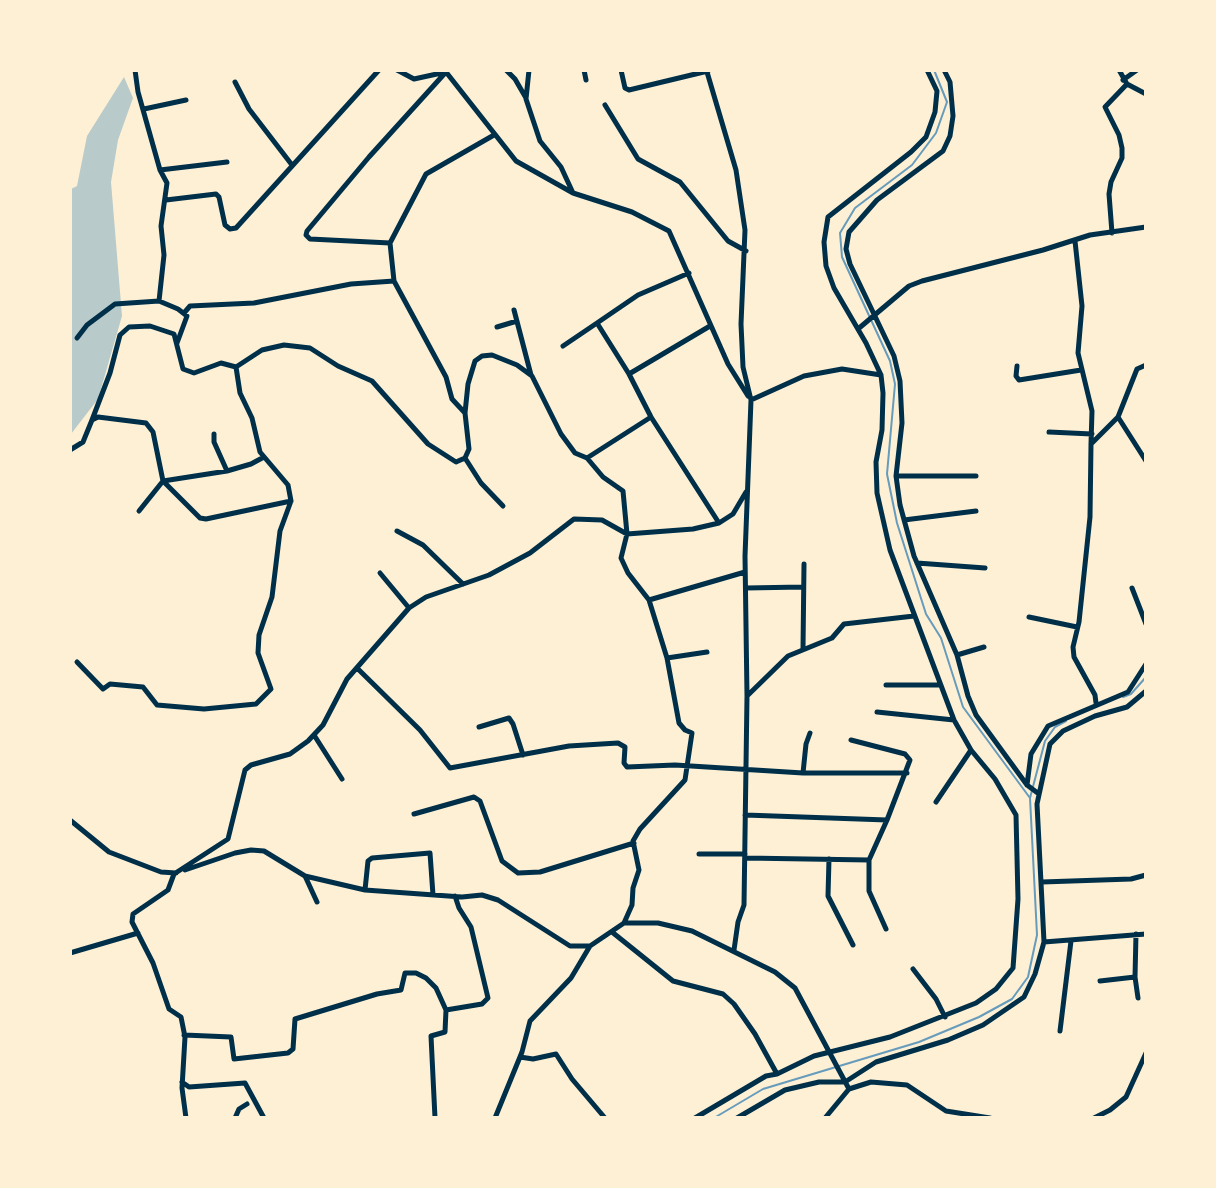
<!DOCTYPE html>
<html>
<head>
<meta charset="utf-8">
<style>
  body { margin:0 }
  #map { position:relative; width:1216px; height:1188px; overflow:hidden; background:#fdf0d5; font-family:"Golos Text",sans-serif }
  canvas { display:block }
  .frame { position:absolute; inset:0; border:72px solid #fdf0d5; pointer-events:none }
</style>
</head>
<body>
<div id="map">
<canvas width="1216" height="1188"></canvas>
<div class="frame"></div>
</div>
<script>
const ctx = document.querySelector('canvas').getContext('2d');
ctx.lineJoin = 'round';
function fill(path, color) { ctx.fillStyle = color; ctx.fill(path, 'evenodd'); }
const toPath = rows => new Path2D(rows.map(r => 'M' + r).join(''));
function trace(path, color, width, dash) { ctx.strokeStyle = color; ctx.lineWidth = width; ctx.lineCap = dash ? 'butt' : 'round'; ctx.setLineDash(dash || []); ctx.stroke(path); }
fill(toPath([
  [124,77,133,98,118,140,111,182,122,316,98,399,71,434,71,189,77,186,87,136]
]), '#b9caca');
trace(toPath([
  [934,70,947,102,936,133,912,165,855,208,840,233,842,257,890,361,895,384,887,474,897,523,926,614,941,638,963,707,1030,798],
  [1123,697,1131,694,1146,677],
  [714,1118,763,1089,919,1042,979,1017,1012,999,1028,977,1037,935,1030,798,1045,741,1055,727,1066,721]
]), '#669bbc', 2);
trace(toPath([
  [135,70,138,92,160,170,167,183,161,226,164,255,159,301,178,309,187,316,177,343],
  [397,70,414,79,446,72,516,161,573,193,632,212,669,231,728,364,748,396],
  [506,70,515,79,526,98],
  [529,70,526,99,540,141,561,167,573,193],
  [584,70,586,80],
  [621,70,625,88,629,90,708,71],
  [944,70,950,82,953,116,950,136,943,151,877,200,849,232,846,249,850,264,894,356,900,381,902,423,896,476,900,505,914,556,957,655,968,696,976,715,1027,785,1039,794],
  [707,72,736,170,745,230,741,324,743,367,751,400,745,556,747,696,744,905,738,922,734,950],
  [1123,80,1137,70],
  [235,82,249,109,292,165],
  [1127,84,1146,94],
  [605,105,638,159,680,182,728,241,746,251],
  [144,109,186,100],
  [160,170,227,162],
  [166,200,216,194,219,197,225,225,230,229,236,228,379,70],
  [1112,233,1109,194,1111,182,1122,158,1122,148,1119,135,1105,107,1127,84,1119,70],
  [1075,241,1082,306,1078,353,1092,411,1091,444],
  [390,243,310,239,306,235,307,231,369,157,446,72],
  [689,273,638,295,597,323,629,374,651,417,719,523],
  [394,281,390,243,426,174,494,135],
  [514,310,531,375],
  [184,313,190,306,254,303,351,284,394,281,446,377,452,399,465,413],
  [497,327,517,321],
  [858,329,909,286,922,281,1043,250,1090,235,1146,227],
  [77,338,87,325,115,304,159,301],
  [563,346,597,323],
  [1017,366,1016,376,1019,380,1081,370],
  [629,374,710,326],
  [751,400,804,376,842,369,881,375],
  [1118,417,1146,461],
  [92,420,110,373,120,335,129,327,150,326,174,334,183,369,194,373,221,363,236,367],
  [1049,432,1092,434],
  [214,434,214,442,227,471,251,464,264,457],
  [70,450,83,442,92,420,98,417,146,423,153,432,163,481,200,518,206,519,291,501,288,485,260,452,252,418,240,393,236,367,262,350,284,345,310,348,338,366,372,381,428,444,456,462,465,458,469,449,465,413,468,384,475,361,482,356,492,355,517,365,532,376,561,434,575,453,587,458,603,477,623,491,627,534,621,558,628,573,649,600,667,658,679,723,685,730,692,733,685,780,640,829,633,841,639,870,633,888,632,905,624,923],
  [465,458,481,483,503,506],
  [587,458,651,417],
  [896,476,976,476],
  [139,511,163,481,227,471],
  [904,520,976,511],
  [397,531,423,545,463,584],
  [917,563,985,568],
  [380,573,409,608],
  [746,588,803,587],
  [1132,588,1146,624],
  [649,600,745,572],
  [1029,617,1077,627],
  [803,649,804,564],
  [957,655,984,647],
  [667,658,707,652],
  [77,662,103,689,110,684,143,687,157,705,204,709,256,704,271,689,258,653,259,635,272,597,280,531,291,501],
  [358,669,420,730,450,768,569,746,618,743,625,747,624,763,627,767,675,765,803,773,806,744,810,733],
  [886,685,940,685],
  [747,696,788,656,832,638,844,624,914,616],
  [1096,703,1095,695,1074,657,1073,647,1079,622,1090,517,1091,444,1118,417,1137,369,1146,365],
  [877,712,954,720],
  [479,727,509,718,513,724,523,755],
  [314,735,342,779],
  [851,740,905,754,910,760,887,820],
  [803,773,907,773],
  [1027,785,1031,754,1048,726,1128,692,1146,664],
  [936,802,971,750],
  [414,814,474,797,480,801,502,861,518,873,540,872,634,843],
  [745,815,887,820,869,860,869,891,886,929],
  [70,820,109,852,161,872,176,873],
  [699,854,745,854],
  [745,858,869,860],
  [829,859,828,896,853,945],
  [185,870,235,853,251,850,264,851,305,876,365,890,462,897,482,895,498,900,570,946,590,946,624,923,658,923,692,931,775,972,795,988,849,1089,825,1118],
  [305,876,317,902],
  [1042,882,1131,879,1146,875],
  [365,890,368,861,372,858,430,853,433,895],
  [612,932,673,981,723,994,734,1004,755,1034,777,1074],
  [1136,934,1135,977,1138,998],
  [1044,942,1146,934],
  [70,953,138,933],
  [913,969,936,999,945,1017],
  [1100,981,1135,977],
  [1060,1031,1071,941],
  [184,1035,231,1037,234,1059,288,1053,293,1049,295,1019,377,994,401,990,405,973,416,973,426,978,436,988,446,1010],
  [520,1057,533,1059,556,1054,572,1079,605,1118],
  [182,1082,189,1087,245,1083,264,1118],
  [849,1089,871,1082,907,1085,946,1111,990,1118],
  [186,1118,182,1088,185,1037,181,1017,169,1009,153,963,132,922,133,914,168,890,174,874,228,839,245,770,251,765,290,754,308,741,323,725,347,679,409,608,426,597,489,575,530,553,574,519,602,520,627,534,693,529,719,523,733,514,746,492],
  [235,1118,239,1109,247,1104],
  [435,1118,431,1036,445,1032,446,1010,482,1004,488,998,471,927,459,908,455,896],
  [495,1118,522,1052,530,1021,571,978,590,946],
  [695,1118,766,1076,777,1074,814,1056,890,1037,976,1003,996,989,1013,968,1018,899,1016,815,995,779,971,750,954,720,890,550,877,493,876,462,882,430,883,393,881,375,866,343,834,288,826,266,824,242,828,217,911,152,926,137,935,112,937,91,927,70],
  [737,1118,785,1090,819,1082,845,1082,876,1062,948,1040,983,1025,1024,997,1035,974,1044,942,1037,804,1050,744,1063,731,1095,716,1127,707,1146,691],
  [1094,1118,1110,1110,1126,1097,1146,1053]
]), '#003049', 5);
</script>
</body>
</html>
